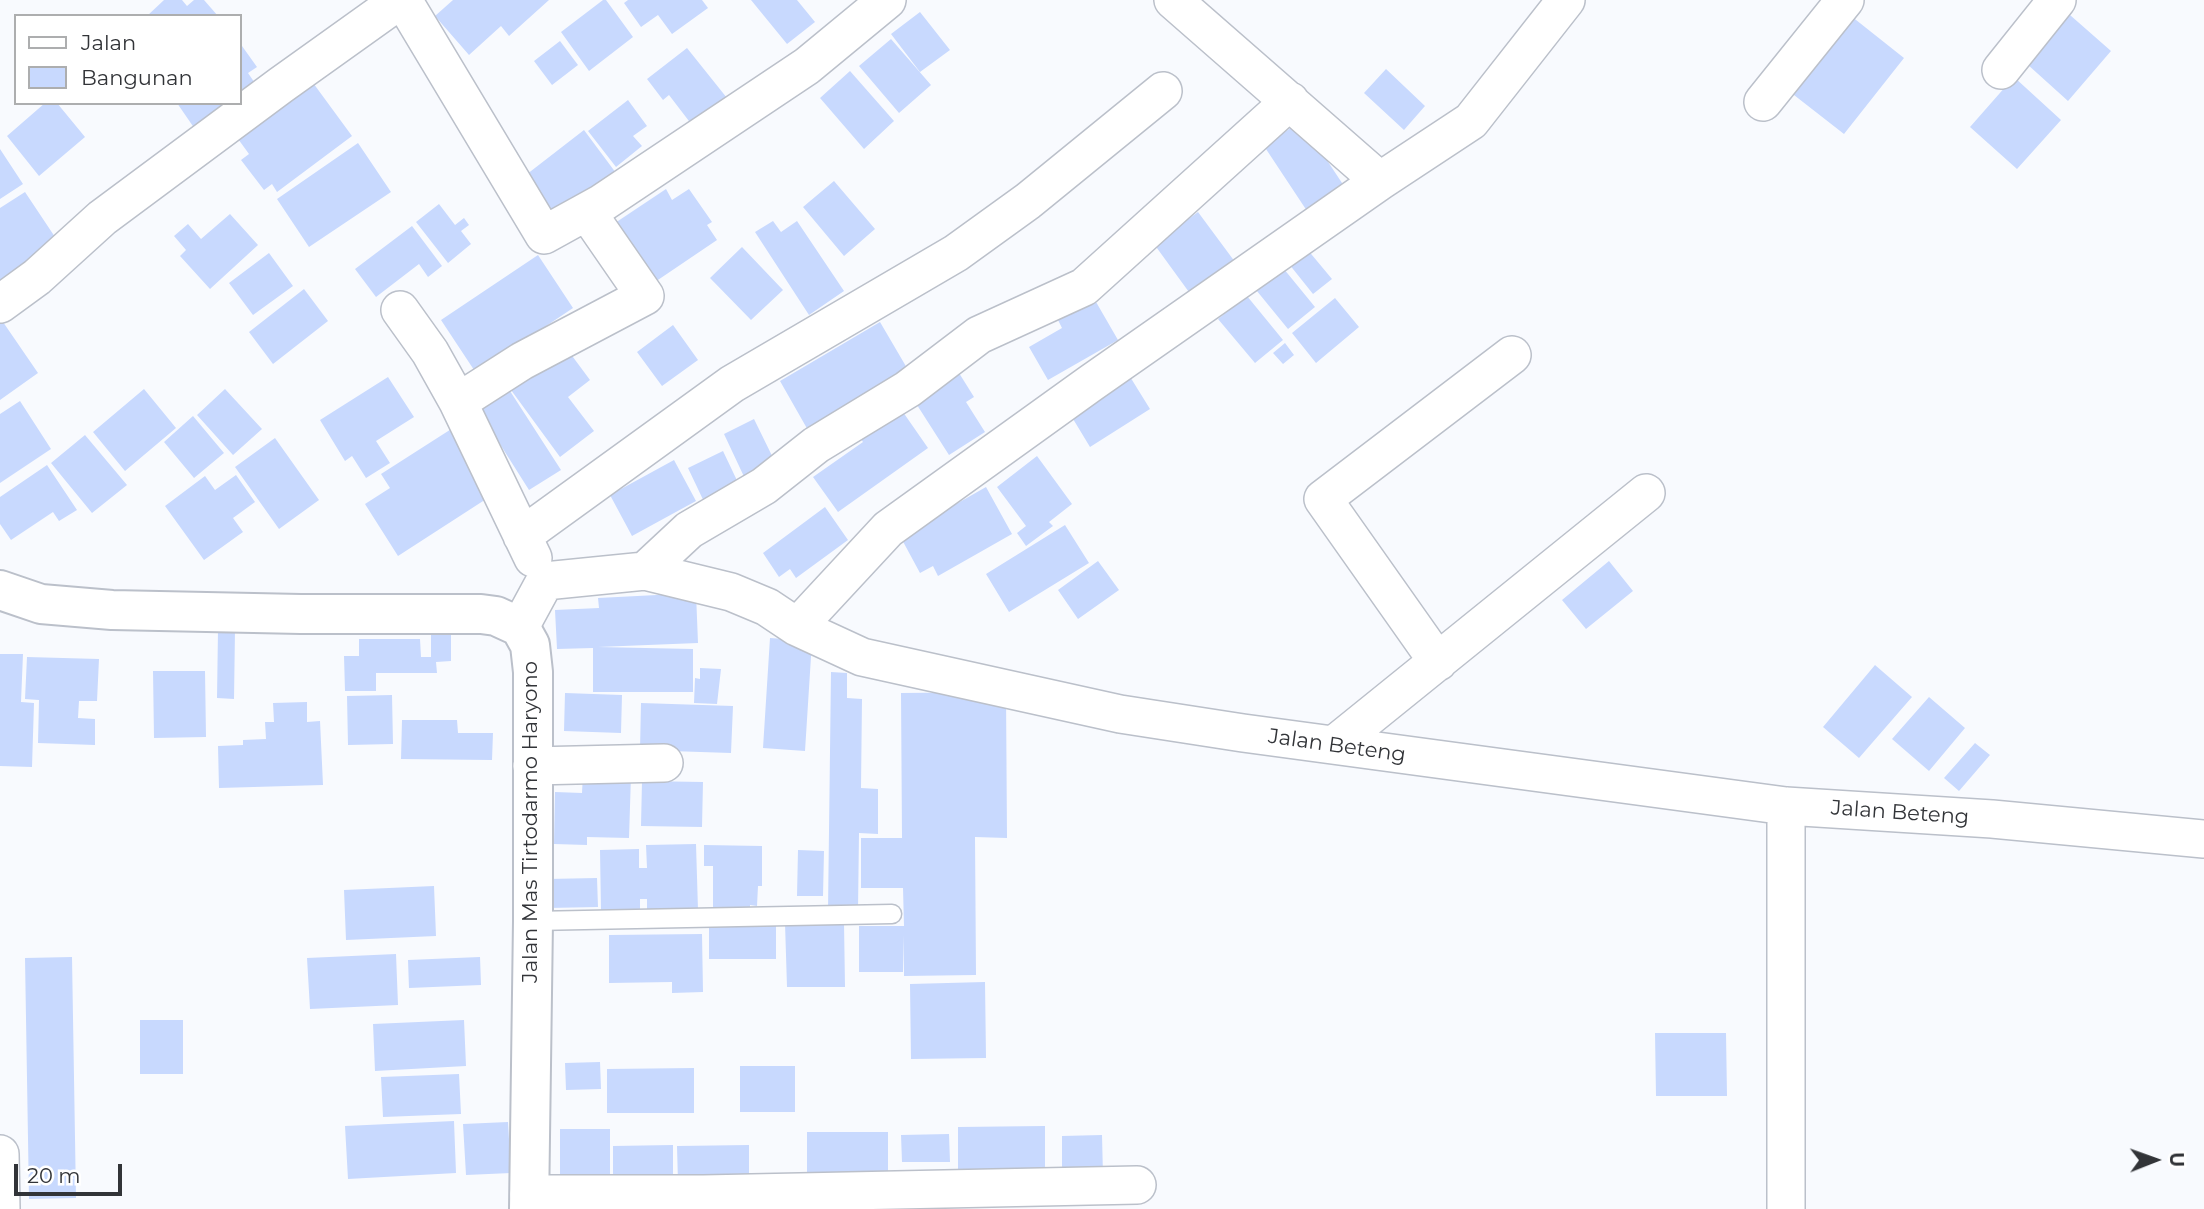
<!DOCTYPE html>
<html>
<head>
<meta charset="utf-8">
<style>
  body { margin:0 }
  #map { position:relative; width:2204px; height:1209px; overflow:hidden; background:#f8fafe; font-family:Montserrat,sans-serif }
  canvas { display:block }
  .legend { position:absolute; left:14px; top:14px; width:228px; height:91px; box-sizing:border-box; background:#fff; border:2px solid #adaeaf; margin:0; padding:9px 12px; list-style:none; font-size:21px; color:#323438 }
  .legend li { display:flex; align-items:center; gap:14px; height:35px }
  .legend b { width:35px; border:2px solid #adaeaf }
  .north { position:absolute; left:2120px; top:1125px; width:70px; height:70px; -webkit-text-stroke:5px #fff; paint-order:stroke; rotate:89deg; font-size:19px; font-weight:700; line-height:28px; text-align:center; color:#323438 }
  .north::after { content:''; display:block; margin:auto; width:24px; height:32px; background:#323438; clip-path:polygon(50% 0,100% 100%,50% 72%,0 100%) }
  .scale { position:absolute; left:14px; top:1164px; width:108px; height:32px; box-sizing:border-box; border:4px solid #323438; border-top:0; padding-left:9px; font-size:21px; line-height:24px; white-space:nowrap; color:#323438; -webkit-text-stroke:5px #fff; paint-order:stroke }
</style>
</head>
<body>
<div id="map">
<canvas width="2204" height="1209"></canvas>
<ul class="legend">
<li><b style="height:9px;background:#fff"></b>Jalan</li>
<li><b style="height:19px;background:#c8d9fe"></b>Bangunan</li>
</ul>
<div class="north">U</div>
<div class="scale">20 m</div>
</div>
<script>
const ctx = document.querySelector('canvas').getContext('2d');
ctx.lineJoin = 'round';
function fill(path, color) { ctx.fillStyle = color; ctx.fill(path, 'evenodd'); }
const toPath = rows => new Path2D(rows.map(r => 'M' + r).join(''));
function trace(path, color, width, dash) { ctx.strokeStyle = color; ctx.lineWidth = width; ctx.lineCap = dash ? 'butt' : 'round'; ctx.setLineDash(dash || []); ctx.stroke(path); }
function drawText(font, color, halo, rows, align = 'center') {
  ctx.font = font + ' Montserrat,sans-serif'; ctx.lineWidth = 7; ctx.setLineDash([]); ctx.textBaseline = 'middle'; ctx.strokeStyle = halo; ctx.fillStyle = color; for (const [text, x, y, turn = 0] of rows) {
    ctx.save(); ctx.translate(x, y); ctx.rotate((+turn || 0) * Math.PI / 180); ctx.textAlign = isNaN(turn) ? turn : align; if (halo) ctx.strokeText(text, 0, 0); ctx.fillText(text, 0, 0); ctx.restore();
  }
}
fill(toPath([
  [164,0,182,0,187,6,194,0,204,0,218,16,147,16],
  [453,0,549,0,509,36,501,26,469,55,435,16],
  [603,0,606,0,633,37,589,71,561,32],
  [628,0,702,0,708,8,672,34,658,15,641,27,624,3],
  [751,0,797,0,815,22,787,44],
  [920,12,950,50,920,72,891,34],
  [1846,12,1904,58,1844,134,1785,88],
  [2070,15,2111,51,2068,101,2027,64],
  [891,39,931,85,899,113,859,66],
  [560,41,578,65,552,85,534,61],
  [242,46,257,67,248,73,261,92,199,135,177,103,240,103,240,47],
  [687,48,731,103,692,125,669,95,663,100,647,79],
  [1386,69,1425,106,1404,130,1364,93],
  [850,71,894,121,864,149,820,98],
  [308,76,352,136,277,192,272,184,264,190,241,160,249,154,233,132],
  [2014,77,2061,120,2017,169,1970,127],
  [628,100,647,126,633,136,642,146,616,167,588,131],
  [45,103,57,103,85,137,39,176,7,136],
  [1301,121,1344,186,1307,211,1264,146],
  [584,130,616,173,550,215,522,178],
  [358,143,391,192,309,247,277,199],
  [0,149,23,184,0,199],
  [834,181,875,229,844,256,803,207],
  [666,189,672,200,689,189,712,222,707,225,717,240,649,286,609,227],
  [25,192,61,246,0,285,0,208],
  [439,204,455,225,464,218,469,225,461,231,471,244,448,263,416,222],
  [1198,212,1238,266,1194,299,1154,244],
  [230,214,258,245,210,289,180,256,186,250,174,236,188,224,201,239],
  [773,221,781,232,797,221,844,291,809,315,755,232],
  [412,226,442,266,428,277,419,264,376,297,355,269],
  [742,247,783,290,751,320,710,278],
  [1307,249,1332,279,1313,294,1289,264],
  [269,253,293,286,253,315,229,283],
  [538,255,573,308,476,373,441,320],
  [1279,263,1315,307,1288,329,1252,285],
  [304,289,328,321,273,364,249,332],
  [1092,295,1118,340,1048,380,1029,347,1062,328,1056,316],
  [1247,296,1283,340,1255,363,1218,319],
  [1335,298,1359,327,1316,363,1292,333],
  [3,322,38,373,0,400,0,324],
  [880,322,914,380,813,439,780,381],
  [673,325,698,360,662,386,637,352],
  [1285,343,1294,355,1283,364,1273,353],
  [567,349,590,380,568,397,594,431,560,457,511,390],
  [954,365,974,397,966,402,985,432,949,455,910,394],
  [1124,367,1150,409,1090,447,1064,404],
  [388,377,414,417,376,441,390,463,366,478,352,456,345,461,320,420],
  [144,389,176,428,125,471,93,432],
  [225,389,262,429,233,455,197,415],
  [510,391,561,470,529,490,479,411],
  [20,401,51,449,0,483,0,414],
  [896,402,928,448,838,512,813,477,863,442,855,430],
  [193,416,224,453,194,478,164,442],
  [754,419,778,468,747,483,724,434],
  [456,426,497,492,398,556,365,504,390,488,381,474],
  [85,435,127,485,92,513,51,463],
  [275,438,319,500,279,529,235,467],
  [723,451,742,491,707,508,688,468],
  [1037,456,1072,504,1049,522,1053,526,1026,546,1017,533,1026,526,997,487],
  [674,460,696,501,632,536,610,495],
  [47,465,77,510,59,521,53,512,11,540,0,524,0,497],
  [236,475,255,502,233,518,243,532,204,560,165,506,205,476,215,490],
  [986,487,1012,534,938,576,933,566,920,573,900,536],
  [825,507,848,540,796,578,790,569,779,577,763,553],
  [1065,525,1089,563,1009,612,986,574],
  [1098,561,1119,590,1078,619,1058,590],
  [1609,561,1633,591,1586,629,1562,600],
  [696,593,698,643,598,647,693,649,693,692,593,692,593,648,557,649,555,610,599,608,598,598],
  [218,630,235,630,234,699,217,698],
  [431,635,451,635,451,661,436,662,437,673,376,673,376,691,345,691,344,656,359,656,359,639,420,639,421,657,431,657],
  [770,638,812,641,805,751,763,748],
  [0,654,23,654,21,702,34,703,32,767,0,766],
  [27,657,99,659,97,701,79,701,78,718,95,719,95,745,38,743,39,700,25,699],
  [1875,665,1912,697,1859,758,1823,727],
  [700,668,721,669,717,704,694,703,695,678,700,679],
  [153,671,205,671,206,737,154,738],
  [831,672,847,673,847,698,862,699,861,788,878,789,878,834,859,833,858,910,828,910],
  [1006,692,1007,838,975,837,976,975,904,976,904,935,903,972,859,972,859,926,904,926,903,888,861,888,861,838,902,838,901,693],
  [565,693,622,695,621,733,564,731],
  [392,695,393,744,348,745,347,696],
  [1929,697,1965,728,1929,771,1892,739],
  [307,702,307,722,320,721,323,785,219,788,218,746,243,745,243,740,266,739,265,722,274,722,273,703],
  [641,703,733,706,731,753,640,750],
  [402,720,457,720,458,733,493,733,492,760,401,759],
  [1975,743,1990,755,1959,791,1944,778],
  [583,773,631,775,629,838,587,837,587,845,554,844,555,792,582,793],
  [642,781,703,782,702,827,641,826],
  [696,844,698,910,647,911,647,899,640,899,640,911,601,911,600,850,639,849,639,868,647,868,646,845],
  [704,845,762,846,762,886,758,886,757,906,750,905,750,909,713,909,713,866,704,866],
  [798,850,824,851,823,896,797,896],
  [597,878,598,907,548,908,547,879],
  [434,886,436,936,346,940,344,890],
  [776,919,776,959,709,959,709,920],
  [785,923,844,923,845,987,787,987],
  [702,934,703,992,672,993,672,982,609,983,609,935],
  [396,954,398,1005,310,1009,307,958],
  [72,957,76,1198,29,1199,25,958],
  [480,957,481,985,409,988,408,960],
  [985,982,986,1058,911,1059,910,984],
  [140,1020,183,1020,183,1074,140,1074],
  [464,1020,466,1066,375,1071,373,1024],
  [1655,1033,1726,1033,1727,1096,1656,1096],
  [600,1062,601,1089,566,1090,565,1063],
  [740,1066,795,1066,795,1112,740,1112],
  [694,1068,694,1113,607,1113,607,1069],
  [459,1074,461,1114,383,1117,381,1077],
  [454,1121,456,1173,348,1179,345,1126],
  [508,1122,511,1173,466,1175,463,1124],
  [1045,1126,1045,1180,958,1181,958,1127],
  [560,1129,610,1129,610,1174,560,1175],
  [807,1132,888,1132,888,1175,807,1176],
  [949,1134,950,1162,902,1162,901,1135],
  [1102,1135,1103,1176,1062,1176,1062,1136],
  [673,1145,673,1177,613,1177,613,1146],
  [749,1145,749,1182,678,1183,677,1146]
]), '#c8d9fe');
const service = toPath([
  [533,921,892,914]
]);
const minor = toPath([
  [403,0,544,235,602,203,807,66,887,0],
  [1173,0,1380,181],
  [2001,70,2057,0],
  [1763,102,1845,0],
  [0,304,37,277,102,218,281,85,400,0],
  [400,310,430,352,458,402,533,558],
  [458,402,522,361,645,296,587,212],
  [522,536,732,384,956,253,1028,201,1163,91],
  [645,571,689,530,764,486,816,445,908,389,979,335,1084,287,1290,101],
  [520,627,545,581,645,571,731,592,767,607,797,627,862,657,1120,714,1243,733,1786,806,1992,819,2204,839],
  [797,627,888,529,1091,383,1380,181,1471,121,1566,0],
  [1438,662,1323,499,1512,355],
  [1334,745,1646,493],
  [532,766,664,763],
  [0,1154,1,1209],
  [529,1194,703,1194,1137,1185],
  [1786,1209,1786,806]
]);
const tertiary = toPath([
  [0,590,41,604,112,610,301,614,481,614,496,616,520,627,530,645,533,672,533,921,529,1209]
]);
trace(service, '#bbc0ca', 21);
trace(minor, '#bbc0ca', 40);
trace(tertiary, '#bbc0ca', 42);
trace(service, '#fff', 18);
trace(minor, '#fff', 37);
trace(tertiary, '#fff', 38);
drawText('21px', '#323438', '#fff', [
  ["Jalan Beteng",1337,746,8],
  ["Jalan Beteng",1900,813,4],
  ["Jalan Mas Tirtodarmo Haryono",531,822,-90]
]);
</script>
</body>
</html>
